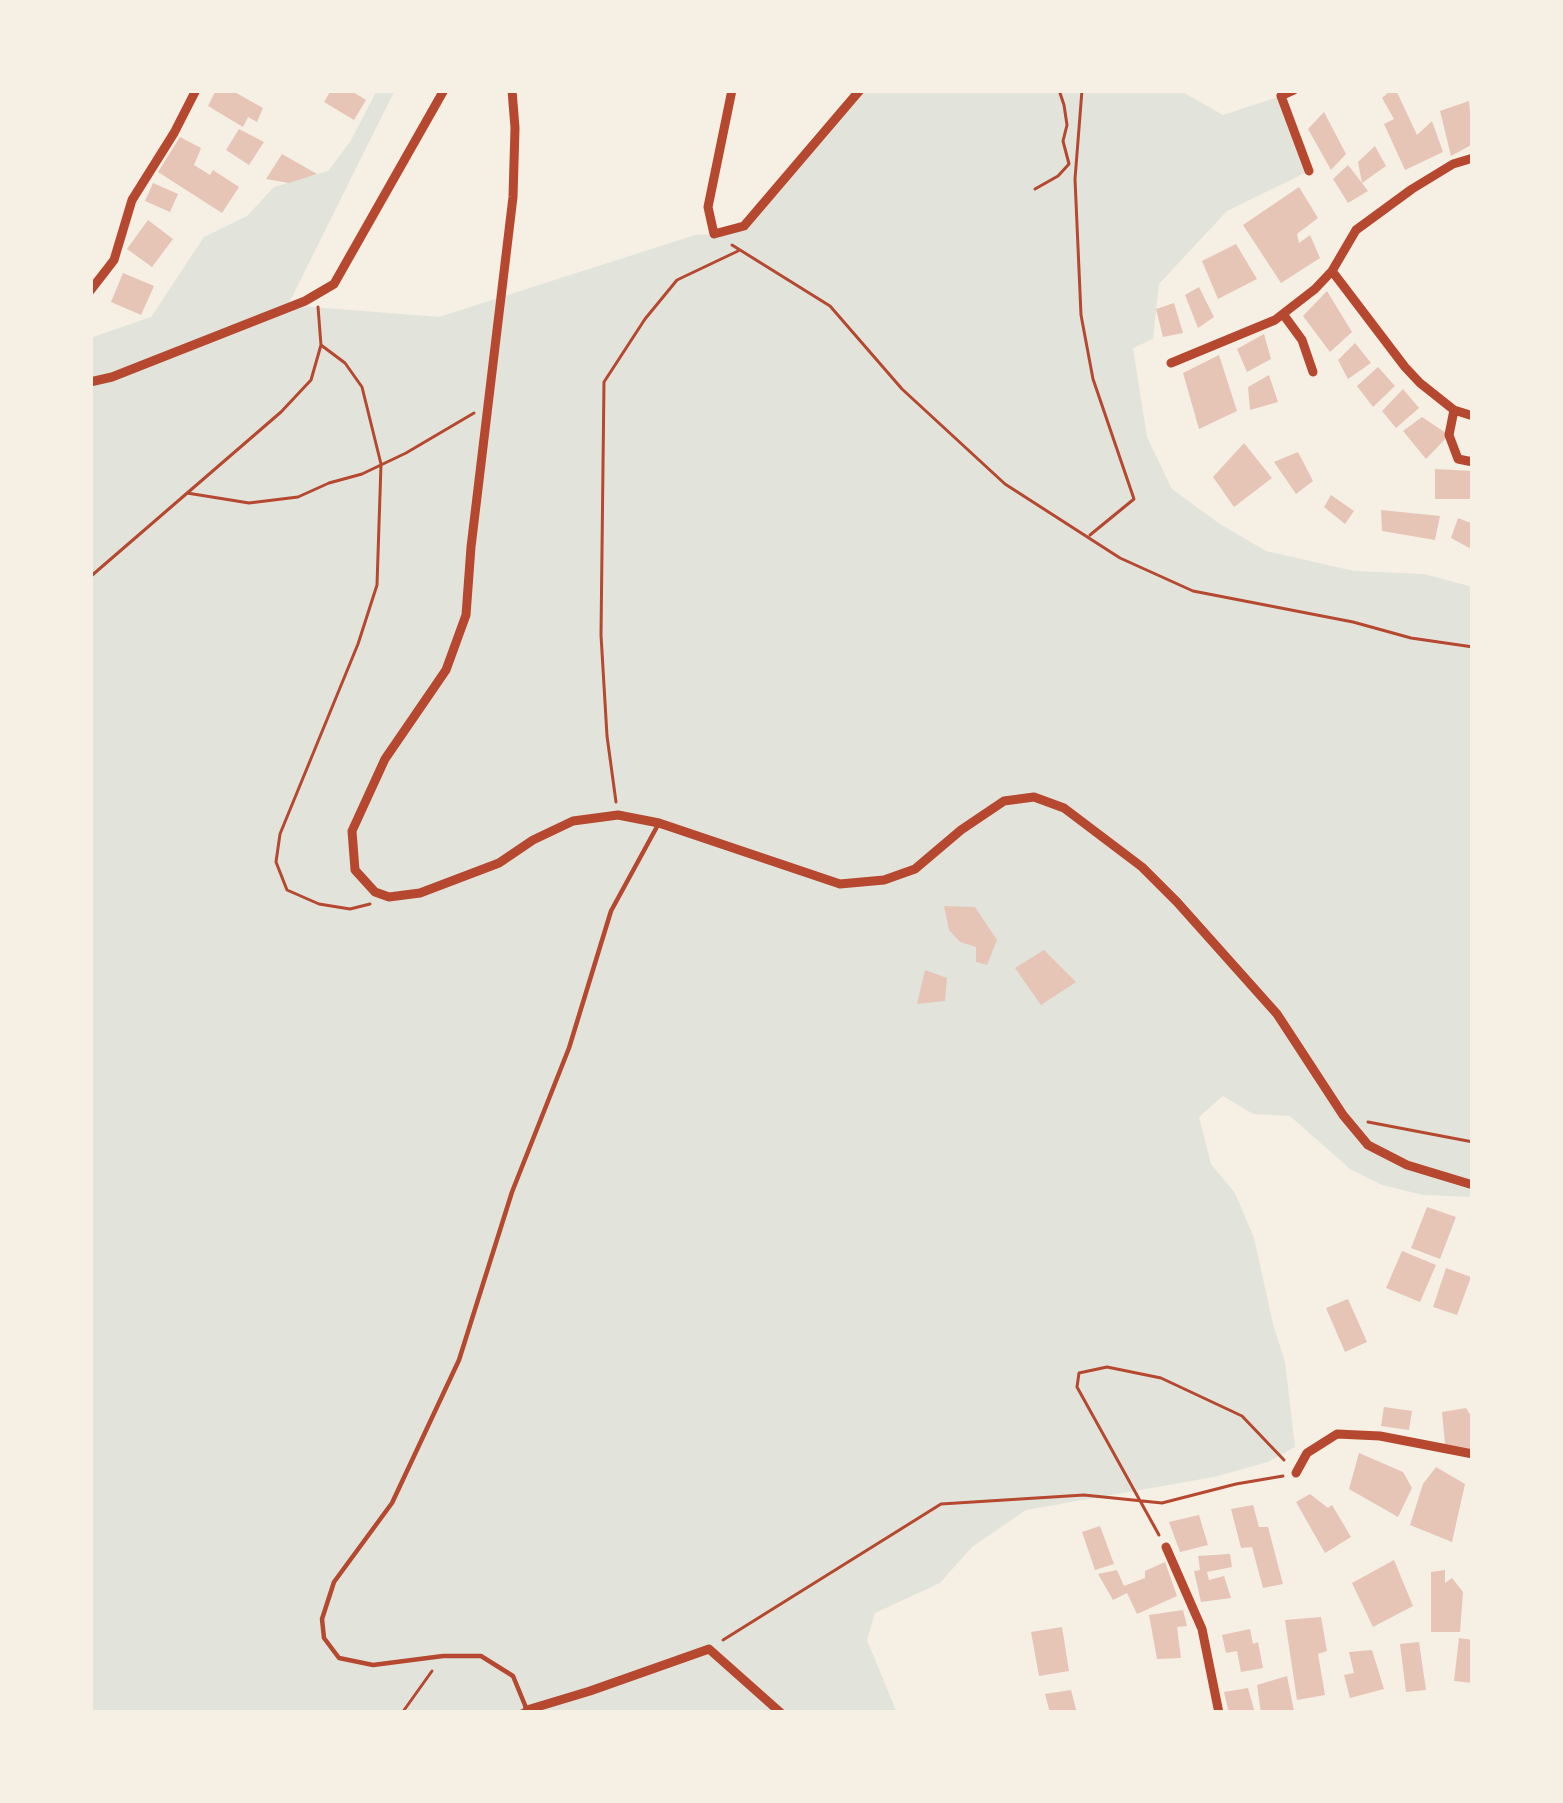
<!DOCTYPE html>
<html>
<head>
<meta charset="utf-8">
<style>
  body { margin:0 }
  #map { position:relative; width:1563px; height:1803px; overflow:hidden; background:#f6efe4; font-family:"Roboto Condensed",sans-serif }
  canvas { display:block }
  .frame { position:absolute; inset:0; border:93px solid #f6efe4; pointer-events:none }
</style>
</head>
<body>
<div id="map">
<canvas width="1563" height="1803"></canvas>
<div class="frame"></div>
</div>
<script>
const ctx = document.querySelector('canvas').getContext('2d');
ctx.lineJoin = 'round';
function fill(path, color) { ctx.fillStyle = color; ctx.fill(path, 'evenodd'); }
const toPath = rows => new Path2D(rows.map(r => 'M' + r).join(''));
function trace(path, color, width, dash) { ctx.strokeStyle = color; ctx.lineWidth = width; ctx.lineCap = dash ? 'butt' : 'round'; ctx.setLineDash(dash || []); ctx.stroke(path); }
fill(toPath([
  [377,90,395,90,288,305,439,317,695,235,714,234,744,226,860,90,1179,90,1223,115,1281,96,1309,171,1227,211,1159,284,1153,339,1133,348,1147,437,1172,489,1220,524,1266,551,1354,571,1424,574,1473,587,1473,1197,1423,1195,1382,1185,1350,1169,1290,1116,1253,1114,1223,1096,1199,1117,1211,1164,1235,1193,1254,1238,1273,1324,1285,1362,1295,1447,1268,1462,1214,1477,1026,1510,972,1547,940,1583,875,1613,867,1640,897,1713,90,1713,90,338,151,317,204,237,247,216,274,187,328,171,350,142]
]), '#e2e4dc');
fill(toPath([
  [216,90,231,90,263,108,257,122,248,117,243,127,208,106],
  [331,90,350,90,366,100,354,120,324,102],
  [1391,90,1396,90,1417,135,1432,121,1443,152,1405,170,1384,124,1394,119,1382,98],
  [1469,101,1473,144,1451,156,1440,111],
  [1324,112,1346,154,1331,170,1308,129],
  [239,129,264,142,249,165,226,150],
  [180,137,201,148,194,165,210,175,213,170,239,187,222,213,158,172],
  [1375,146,1386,166,1362,183,1368,191,1348,203,1333,179,1348,165,1362,183,1358,162],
  [282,154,317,174,289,183,266,179],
  [153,183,178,194,170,212,145,201],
  [1299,187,1318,218,1297,234,1299,243,1310,235,1320,258,1281,283,1243,225],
  [148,220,173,239,152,267,127,249],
  [1236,244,1257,279,1218,299,1202,261],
  [123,273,154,286,141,315,111,302],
  [1199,287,1214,317,1198,328,1185,295],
  [1327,291,1352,332,1330,352,1303,316],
  [1174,303,1183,333,1163,337,1156,309],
  [1264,334,1271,359,1247,372,1237,349],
  [1355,343,1371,363,1348,379,1338,360],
  [1219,355,1237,411,1199,429,1183,373],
  [1378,367,1395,386,1373,407,1357,386],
  [1269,375,1278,402,1250,410,1248,387],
  [1403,389,1419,408,1396,428,1382,411],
  [1422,417,1449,435,1426,459,1403,431],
  [1244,443,1272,478,1234,507,1213,477],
  [1298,452,1313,481,1296,494,1274,462],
  [1435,469,1473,471,1470,499,1435,499],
  [1331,495,1354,511,1345,524,1324,507],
  [1381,510,1440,516,1435,540,1382,531],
  [1458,518,1473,524,1473,550,1451,538],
  [944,906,975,907,997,940,987,965,976,962,976,947,960,942,949,930],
  [1044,950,1076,982,1041,1005,1015,968],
  [925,970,947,978,945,1001,917,1004],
  [1427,1207,1456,1217,1440,1259,1411,1248],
  [1402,1251,1436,1265,1420,1302,1386,1288],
  [1446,1268,1471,1277,1457,1315,1433,1307],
  [1348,1299,1367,1342,1345,1352,1326,1308],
  [1384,1407,1412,1411,1409,1430,1381,1426],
  [1466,1408,1473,1419,1473,1449,1445,1444,1442,1412],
  [1359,1453,1403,1472,1412,1488,1398,1517,1349,1489],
  [1436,1467,1465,1484,1452,1542,1410,1525,1423,1484],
  [1310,1494,1328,1508,1332,1505,1351,1537,1325,1553,1296,1502],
  [1253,1505,1259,1527,1268,1527,1283,1584,1263,1588,1252,1547,1241,1548,1231,1509],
  [1199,1515,1208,1545,1180,1552,1169,1522],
  [1100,1526,1114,1564,1095,1570,1082,1532],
  [1230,1554,1232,1567,1207,1572,1209,1580,1224,1576,1231,1598,1201,1602,1194,1571,1200,1570,1198,1556],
  [1394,1560,1413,1606,1373,1627,1352,1583],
  [1165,1562,1177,1596,1137,1614,1127,1593,1113,1600,1098,1574,1117,1570,1124,1586,1145,1578,1145,1571],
  [1445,1570,1445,1583,1452,1578,1463,1592,1460,1632,1431,1632,1431,1572],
  [1183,1610,1187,1626,1177,1627,1181,1658,1157,1659,1149,1615],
  [1321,1617,1327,1651,1318,1654,1325,1695,1297,1700,1285,1620],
  [1062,1627,1069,1671,1039,1676,1031,1632],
  [1250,1629,1253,1644,1258,1642,1263,1668,1241,1672,1237,1651,1226,1653,1222,1635],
  [1459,1638,1473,1640,1473,1683,1454,1681],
  [1419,1642,1426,1690,1406,1692,1400,1644],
  [1372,1650,1384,1689,1350,1698,1344,1675,1354,1673,1349,1652],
  [1287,1676,1294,1711,1261,1713,1257,1685],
  [1248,1688,1255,1713,1229,1713,1224,1692],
  [1071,1690,1077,1713,1050,1713,1045,1694]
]), '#e6c5b7');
trace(toPath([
  [1082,90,1075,179,1081,315,1093,379,1134,499,1090,535],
  [1035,189,1058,176,1069,164,1063,141,1067,125,1064,105,1059,90],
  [732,245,830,306,902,389,1005,484,1120,558,1193,591,1353,622,1411,638,1473,647],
  [321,345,345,363,362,387,381,464,377,585,358,644,280,834,276,862,287,890,319,904,350,909,370,904],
  [187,493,249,503,298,497,329,483,362,474,406,453,474,413],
  [90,577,281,412,311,380,321,345,318,307],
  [616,802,607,736,601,635,604,382,645,319,677,280,738,251],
  [1368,1122,1473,1142],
  [1159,1535,1077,1387,1079,1373,1107,1367,1161,1378,1242,1416,1284,1460],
  [723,1640,941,1504,1084,1495,1162,1503,1236,1484,1283,1476],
  [402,1713,432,1671]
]), '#b5482f', 3);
trace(toPath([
  [518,1713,527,1710,513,1676,481,1656,443,1656,373,1665,339,1658,324,1638,322,1619,334,1582,392,1503,459,1360,512,1192,569,1048,611,911,659,823]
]), '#b5482f', 4.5);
trace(toPath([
  [512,90,515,128,513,197,471,547,466,615,446,670,385,759,352,831,355,870,375,892,389,897,420,893,499,863,533,840,573,821,618,815,659,823,840,884,884,880,915,869,961,830,1004,801,1034,797,1064,808,1142,867,1177,902,1277,1014,1343,1115,1368,1145,1407,1165,1473,1185],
  [732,90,708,207,714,234,744,226,860,90],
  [1294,90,1281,96,1309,171],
  [1473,158,1453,164,1412,189,1356,230,1332,271,1405,367,1420,383,1454,410,1449,435,1458,459,1473,462],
  [90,291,114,260,132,200,174,133,196,90],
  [1283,314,1302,340,1313,372],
  [1171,363,1275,320,1315,289,1332,271],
  [90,382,112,377,305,301,334,284,444,90],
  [1454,410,1473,416],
  [1296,1473,1307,1453,1337,1434,1380,1436,1473,1454],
  [1166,1547,1202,1629,1219,1713],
  [527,1710,590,1691,709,1649,781,1713]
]), '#b5482f', 9);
</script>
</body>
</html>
